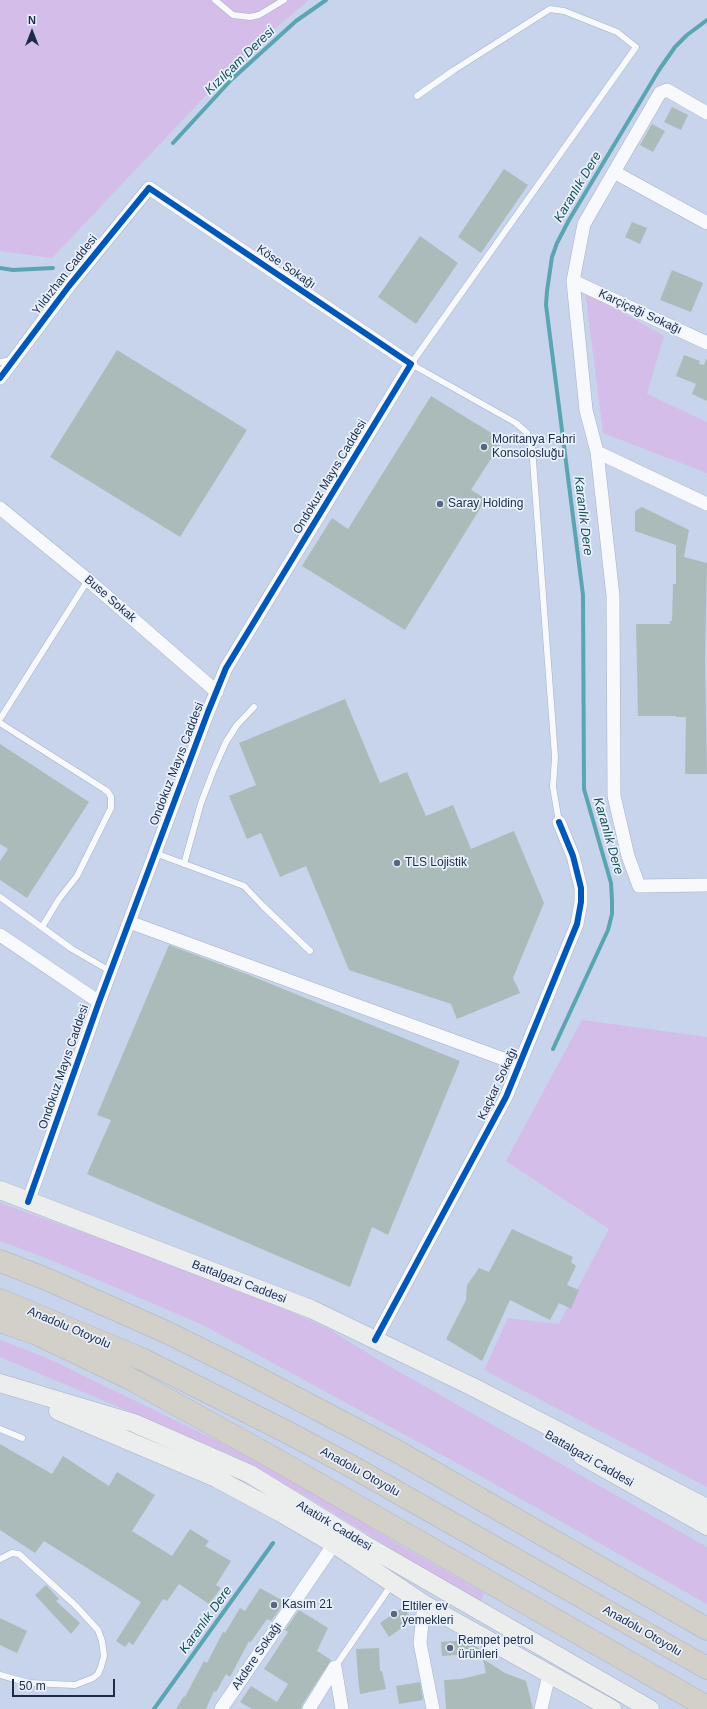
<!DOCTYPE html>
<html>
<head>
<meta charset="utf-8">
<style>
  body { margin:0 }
  #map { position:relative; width:707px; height:1709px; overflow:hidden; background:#c8d4eb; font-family:Helvetica,sans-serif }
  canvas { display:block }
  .north { position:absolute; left:12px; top:12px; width:40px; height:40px; -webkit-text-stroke:3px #e9f1ff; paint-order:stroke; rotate:0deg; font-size:11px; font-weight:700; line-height:16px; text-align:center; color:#1d2b46 }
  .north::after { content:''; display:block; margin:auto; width:14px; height:18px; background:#1d2b46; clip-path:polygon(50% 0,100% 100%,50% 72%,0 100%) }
  .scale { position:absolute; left:12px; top:1679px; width:103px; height:18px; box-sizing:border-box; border:2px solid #1d2b46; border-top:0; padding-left:5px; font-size:12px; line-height:14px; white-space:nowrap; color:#1d2b46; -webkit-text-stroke:3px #e9f1ff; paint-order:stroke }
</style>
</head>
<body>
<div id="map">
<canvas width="707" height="1709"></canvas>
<div class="north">N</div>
<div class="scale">50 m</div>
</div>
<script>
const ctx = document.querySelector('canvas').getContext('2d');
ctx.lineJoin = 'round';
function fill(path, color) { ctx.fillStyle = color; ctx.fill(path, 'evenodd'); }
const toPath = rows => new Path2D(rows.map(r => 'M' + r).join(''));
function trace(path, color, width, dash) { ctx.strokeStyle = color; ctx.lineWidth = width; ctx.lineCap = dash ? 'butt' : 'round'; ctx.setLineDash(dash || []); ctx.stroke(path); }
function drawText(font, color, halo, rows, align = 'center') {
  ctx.font = font + ' Helvetica,sans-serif'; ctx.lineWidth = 3.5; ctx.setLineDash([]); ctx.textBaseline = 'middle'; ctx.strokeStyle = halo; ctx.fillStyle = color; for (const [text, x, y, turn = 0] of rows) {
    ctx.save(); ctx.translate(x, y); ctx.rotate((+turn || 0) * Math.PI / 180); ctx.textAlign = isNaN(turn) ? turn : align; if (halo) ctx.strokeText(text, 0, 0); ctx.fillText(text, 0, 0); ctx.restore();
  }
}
fill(toPath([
  [0,0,309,0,247,52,52,258,0,251],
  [585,291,664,336,647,394,707,422,707,473,603,433],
  [582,1020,707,1037,707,1487,484,1370,508,1318,559,1324,609,1229,506,1161],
  [0,1203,233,1286,327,1328,382,1362,707,1547,707,1604,477,1474,203,1325,51,1260,0,1241],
  [0,1340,47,1358,234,1449,308,1490,405,1548,484,1593,480,1603,304,1495,230,1454,0,1357]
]), '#d4bde8');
trace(toPath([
  [173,143,231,80,296,21,326,0],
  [0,268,13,270,53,268],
  [553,1049,608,930,612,914,612,900,611,883,584,789,583,595,546,305,547,291,552,257,557,243,569,220,659,70,675,47,687,35,707,20],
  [154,1709,273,1543]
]), '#5ba4b1', 4);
fill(toPath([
  [672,107,688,115,681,130,664,122],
  [652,124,665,131,653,152,640,145],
  [504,169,528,185,481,253,458,237],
  [632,222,647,228,640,244,625,237],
  [420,236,458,263,416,324,378,297],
  [672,270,703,283,691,312,660,300],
  [117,350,247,430,180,537,50,457],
  [684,355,700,361,699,364,704,365,707,358,707,401,692,394,696,384,676,376],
  [431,396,503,440,471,490,486,499,405,630,302,566,332,518,348,529],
  [642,507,689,530,684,557,707,563,705,659,707,774,685,774,686,717,676,717,676,716,638,716,636,624,670,624,670,621,672,621,673,584,676,584,676,545,635,531,635,511],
  [345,699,380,783,407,772,426,816,453,805,471,849,514,831,544,903,513,978,520,993,457,1019,451,1004,349,970,306,866,280,877,261,833,247,839,229,796,256,785,239,743],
  [0,744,89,802,27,898,0,880,0,861,8,849,0,844],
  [169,945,249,975,460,1061,388,1235,372,1227,350,1287,87,1174,111,1120,97,1115],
  [512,1229,573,1257,571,1262,576,1266,567,1285,579,1290,571,1309,559,1303,550,1320,510,1300,482,1361,446,1339,466,1300,467,1285,479,1268,489,1272],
  [0,1444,52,1474,63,1456,109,1486,117,1472,155,1495,132,1531,172,1556,190,1529,209,1541,205,1546,231,1561,216,1585,221,1588,209,1604,179,1584,167,1601,163,1599,133,1645,129,1642,125,1647,116,1641,141,1602,44,1541,35,1553,0,1530],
  [46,1585,59,1599,56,1601,80,1623,71,1634,35,1595],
  [260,1588,285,1602,271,1621,267,1619,250,1643,249,1641,230,1677,226,1674,216,1692,214,1691,206,1709,176,1709,184,1696,185,1697,204,1661,207,1663,223,1632,225,1633,240,1608,245,1611],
  [403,1607,413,1620,389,1637,380,1623],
  [299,1610,328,1628,317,1651,331,1660,302,1705,301,1709,252,1709,240,1702,251,1686,277,1702,288,1684,264,1669,288,1632,285,1630],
  [0,1618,27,1631,17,1653,0,1645],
  [467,1640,485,1653,442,1656,441,1642],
  [379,1648,380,1671,382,1671,386,1689,360,1694,358,1678,356,1649],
  [483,1659,505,1673,526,1681,533,1709,446,1709,444,1680,461,1679,486,1673],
  [420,1682,423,1700,399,1704,396,1686]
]), '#abbbba');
const lane = toPath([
  [215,0,233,15,250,17,259,15,284,0],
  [417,96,454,70,550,9,564,11,617,32,636,47,411,364,516,423,527,433,532,447,555,757,553,787,559,822],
  [0,362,12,360],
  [0,719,88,580],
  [0,723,104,789,108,792,111,797,111,808,77,876,59,899,42,927],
  [155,853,244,886,263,906,310,951],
  [184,864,201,803,214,769,226,742,237,725,254,707],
  [0,897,72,949,110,971],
  [0,1429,22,1438],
  [0,1559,12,1553,19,1554,75,1605,98,1630,102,1641,104,1656,101,1667,98,1674,93,1678,75,1685,29,1683,0,1675],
  [335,1667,392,1584]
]);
const street = toPath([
  [614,172,660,93,667,90,707,113],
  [707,223,614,172,584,224,573,281,586,410,597,452,707,504],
  [573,281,707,343],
  [0,378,69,286,149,188,411,364,226,668,208,712,99,1002,28,1202],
  [597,452,613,596,614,796,628,856,639,886,707,885],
  [0,508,88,580,217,692],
  [129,922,520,1065],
  [0,935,99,1002],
  [375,1340,506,1097,577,924,581,902,581,888,573,856,559,822],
  [424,1604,420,1643,433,1709],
  [221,1709,334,1544],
  [309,1709,335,1667,342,1709],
  [541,1709,549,1675]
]);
const secondary = toPath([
  [0,1190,311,1309,473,1387,707,1508],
  [0,1383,134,1423,250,1474,362,1543,650,1709],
  [58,1411,216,1478,281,1513,334,1544,424,1604,612,1709],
  [582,1456,707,1526]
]);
const highway = toPath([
  [0,1261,44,1278,164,1331,241,1369,395,1450,707,1629],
  [0,1300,142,1359,285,1431,351,1466,707,1668],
  [0,1321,37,1334,127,1377,268,1455,707,1707]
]);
trace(lane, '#a5b1c9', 7);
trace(street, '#a5b1c9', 14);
trace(secondary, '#a5b1c9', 19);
trace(highway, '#aab2c1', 23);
trace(lane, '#f7f9fc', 6);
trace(street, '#f7f9fc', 13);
trace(secondary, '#eceded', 18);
trace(highway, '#d3d0ca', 22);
trace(toPath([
  [0,378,69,286,149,188,411,364,226,668,208,712,99,1002,28,1202],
  [375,1340,506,1097,577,924,581,902,581,888,573,856,559,822]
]), '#0057b8', 6);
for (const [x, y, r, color] of [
  [484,447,4,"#596680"],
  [440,504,4,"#596680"],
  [397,863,4,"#596680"],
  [274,1605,4,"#596680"],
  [394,1614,4,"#596680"],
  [450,1648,4,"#596680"]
]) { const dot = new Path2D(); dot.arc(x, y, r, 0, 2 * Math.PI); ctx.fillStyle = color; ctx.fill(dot); trace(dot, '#e9f1ff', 1.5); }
drawText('12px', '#1d2b46', '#e9f1ff', [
  ["Köse Sokağı",286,267,34],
  ["Yıldızhan Caddesi",65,275,-52],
  ["Karçiçeği Sokağı",640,312,25],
  ["Ondokuz Mayıs Caddesi",330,477,-59],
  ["Buse Sokak",110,599,41],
  ["Ondokuz Mayıs Caddesi",177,764,-69],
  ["Ondokuz Mayıs Caddesi",64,1067,-71],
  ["Kaçkar Sokağı",498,1084,-65],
  ["Battalgazi Caddesi",239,1282,21],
  ["Anadolu Otoyolu",69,1328,23],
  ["Battalgazi Caddesi",589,1459,30],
  ["Anadolu Otoyolu",360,1472,29],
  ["Atatürk Caddesi",334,1526,31],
  ["Anadolu Otoyolu",642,1631,30],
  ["Akdere Sokağı",257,1656,-56]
]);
drawText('12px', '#1d2b46', '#e9f1ff', [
  ["Moritanya Fahri",492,440],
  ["Konsolosluğu",492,454],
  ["Saray Holding",448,504],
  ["TLS Lojistik",405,863],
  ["Kasım 21",282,1605],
  ["Eltiler ev",402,1607],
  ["yemekleri",402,1621],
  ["Rempet petrol",458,1641],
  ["ürünleri",458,1655]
], 'left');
drawText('italic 13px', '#185054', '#e9f1ff', [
  ["Kızılçam Deresi",240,61,-44],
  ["Karanlık Dere",578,187,-59],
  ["Karanlık Dere",583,516,83],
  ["Karanlık Dere",608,836,74],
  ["Karanlık Dere",206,1620,-54]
]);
</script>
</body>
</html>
